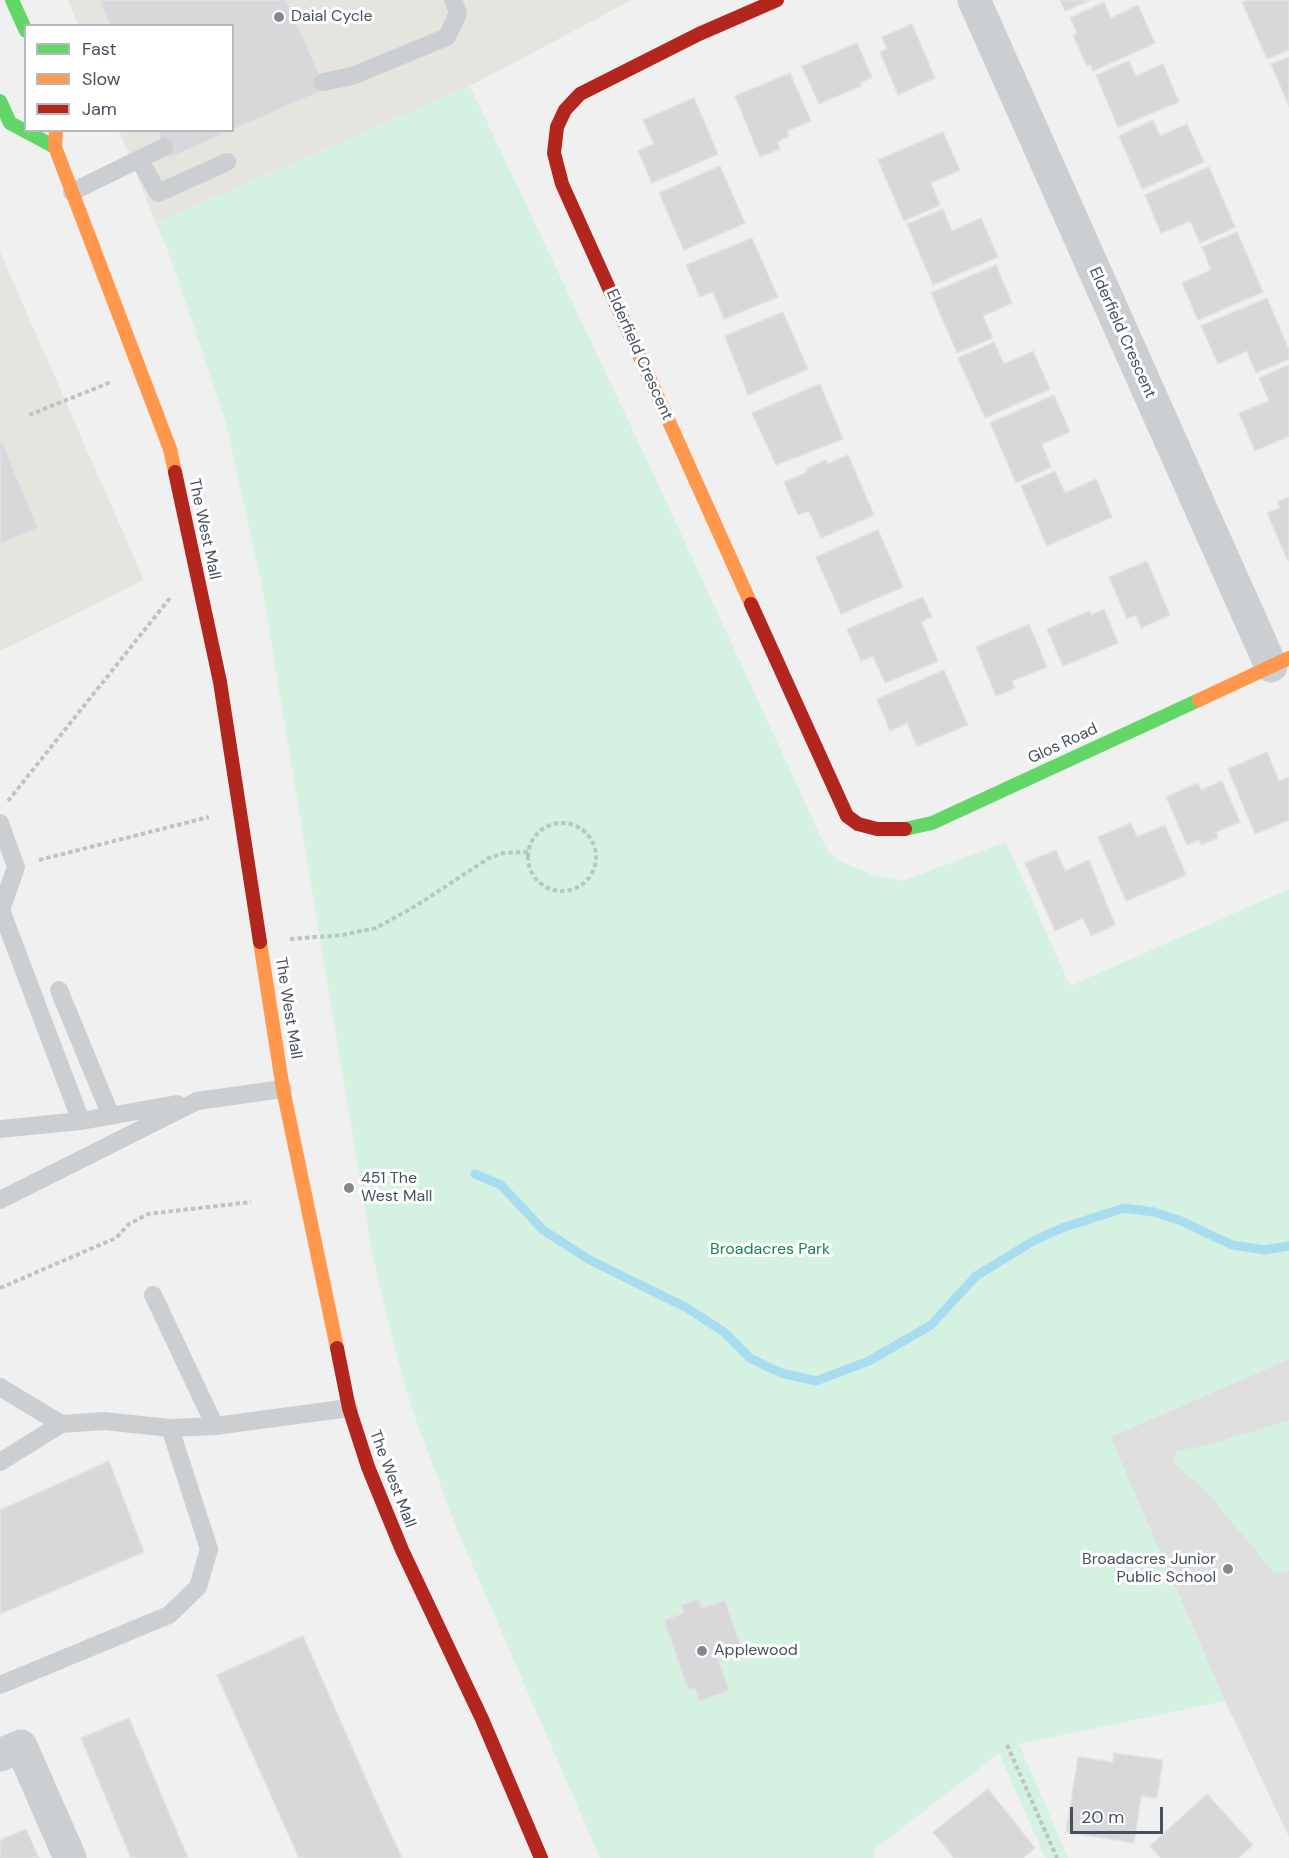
<!DOCTYPE html>
<html>
<head>
<meta charset="utf-8">
<style>
  body { margin:0 }
  #map { position:relative; width:1289px; height:1858px; overflow:hidden; background:#f1f0f0; font-family:"DM Sans",sans-serif }
  canvas { display:block }
  .legend { position:absolute; left:24px; top:24px; width:210px; height:108px; box-sizing:border-box; background:#fff; border:2px solid #b5b9bf; margin:0; padding:8px 10px; list-style:none; font-size:18px; color:#46515e }
  .legend li { display:flex; align-items:center; gap:12px; height:30px }
  .legend b { width:30px; border:2px solid #b5b9bf }
  .scale { position:absolute; left:1070px; top:1807px; width:93px; height:27px; box-sizing:border-box; border:3px solid #46515e; border-top:0; padding-left:8px; font-size:18px; line-height:21px; white-space:nowrap; color:#46515e; -webkit-text-stroke:4px #fff; paint-order:stroke }
</style>
</head>
<body>
<div id="map">
<canvas width="1289" height="1858"></canvas>
<ul class="legend">
<li><b style="height:8px;background:#63d668"></b>Fast</li>
<li><b style="height:8px;background:#ff974d"></b>Slow</li>
<li><b style="height:8px;background:#b3261e"></b>Jam</li>
</ul>
<div class="scale">20 m</div>
</div>
<script>
const ctx = document.querySelector('canvas').getContext('2d');
ctx.lineJoin = 'round';
function fill(path, color) { ctx.fillStyle = color; ctx.fill(path, 'evenodd'); }
const toPath = rows => new Path2D(rows.map(r => 'M' + r).join(''));
function trace(path, color, width, dash) { ctx.strokeStyle = color; ctx.lineWidth = width; ctx.lineCap = dash ? 'butt' : 'round'; ctx.setLineDash(dash || []); ctx.stroke(path); }
function drawText(font, color, halo, rows, align = 'center') {
  ctx.font = font + ' "DM Sans",sans-serif'; ctx.lineWidth = 6; ctx.setLineDash([]); ctx.textBaseline = 'middle'; ctx.strokeStyle = halo; ctx.fillStyle = color; for (const [text, x, y, turn = 0] of rows) {
    ctx.save(); ctx.translate(x, y); ctx.rotate((+turn || 0) * Math.PI / 180); ctx.textAlign = isNaN(turn) ? turn : align; if (halo) ctx.strokeText(text, 0, 0); ctx.fillText(text, 0, 0); ctx.restore();
  }
}
fill(toPath([
  [68,0,632,0,470,86,156,223,119,131,232,130,232,26,78,25],
  [0,252,144,580,0,651]
]), '#e6e4de');
fill(toPath([
  [1289,1359,1289,1837,1225,1701,1110,1437]
]), '#dfdfe0');
fill(toPath([
  [470,86,647,460,827,850,839,861,856,868,876,876,903,881,1006,842,1070,986,1289,889,1289,1359,1110,1437,1225,1701,1019,1744,1068,1858,1045,1858,999,1753,875,1849,874,1858,600,1858,455,1525,413,1412,393,1342,371,1248,262,586,225,420,171,259,156,223],
  [1289,1420,1289,1571,1275,1574,1209,1495,1173,1462,1176,1451,1208,1445]
]), '#d4f1e1');
trace(toPath([
  [475,1174,501,1185,543,1230,588,1259,687,1308,724,1332,750,1358,781,1373,816,1381,869,1361,931,1325,976,1276,1035,1240,1062,1228,1124,1208,1154,1212,1179,1220,1232,1245,1265,1250,1289,1246]
]), '#a7dcf1', 9);
const building = toPath([
  [99,0,286,0,326,89,232,130,232,26,110,26,99,0],
  [1060,0,1091,0,1065,11,1060,0],
  [1247,0,1289,0,1289,50,1267,59,1242,2,1247,0],
  [1104,2,1111,18,1138,5,1155,43,1093,71,1090,64,1087,66,1073,35,1077,33,1070,18,1104,2],
  [912,24,935,78,898,95,880,52,887,49,882,37,912,24],
  [857,43,872,77,860,83,861,86,819,104,802,66,857,43],
  [1289,57,1289,107,1271,64,1289,57],
  [1129,61,1136,76,1163,64,1179,102,1118,127,1096,75,1129,61],
  [790,73,811,121,787,131,789,136,777,142,780,149,760,157,735,96,790,73],
  [694,98,718,154,652,183,638,151,654,144,643,120,694,98],
  [1153,120,1160,136,1187,124,1204,162,1142,189,1119,136,1153,120],
  [157,130,232,130,169,158,157,130],
  [943,132,960,170,931,183,940,205,904,221,878,160,943,132],
  [720,166,745,223,684,250,659,193,720,166],
  [1209,167,1235,227,1200,243,1190,221,1161,233,1145,195,1209,167],
  [943,209,952,231,981,218,998,257,933,285,907,224,943,209],
  [1237,232,1263,292,1198,320,1182,283,1211,270,1202,247,1237,232],
  [752,238,778,297,724,319,713,292,700,297,686,265,752,238],
  [996,265,1012,303,983,316,993,338,957,353,931,293,996,265],
  [1267,298,1289,350,1289,359,1256,373,1247,351,1218,364,1201,326,1267,298],
  [783,312,808,369,748,395,725,336,783,312],
  [994,342,1004,364,1033,351,1050,389,985,418,958,358,994,342],
  [1289,365,1289,436,1255,451,1239,413,1269,401,1259,378,1289,365],
  [820,384,843,439,776,465,752,413,820,384],
  [1054,395,1070,432,1042,444,1051,467,1016,483,990,423,1054,395],
  [0,437,38,528,0,544,0,437],
  [848,455,874,515,821,538,809,511,798,515,784,482,807,472,806,469,826,460,828,464,848,455],
  [1055,471,1065,493,1096,479,1112,517,1047,546,1021,486,1055,471],
  [1289,497,1289,561,1288,561,1267,513,1280,508,1278,502,1289,497],
  [878,530,903,587,841,614,816,557,878,530],
  [1147,561,1170,615,1141,628,1136,615,1127,619,1109,577,1147,561],
  [923,597,932,617,921,622,938,661,885,683,873,656,861,661,847,629,923,597],
  [1104,609,1118,643,1063,666,1047,629,1090,611,1091,615,1104,609],
  [1029,624,1047,667,1012,681,1015,688,996,696,976,647,1029,624],
  [944,670,968,725,917,746,907,723,890,731,877,699,944,670],
  [1267,752,1279,781,1289,777,1289,820,1255,834,1228,769,1267,752],
  [1222,781,1240,822,1216,832,1218,838,1201,845,1199,840,1187,845,1166,797,1198,783,1201,790,1222,781],
  [1131,823,1137,837,1165,825,1186,875,1126,901,1098,837,1131,823],
  [1056,850,1065,871,1089,860,1115,925,1091,936,1083,918,1055,931,1025,863,1056,850],
  [109,1461,144,1552,0,1614,0,1510,109,1461],
  [699,1599,702,1608,725,1600,741,1647,717,1655,729,1691,699,1701,695,1688,688,1690,664,1620,684,1613,681,1605,699,1599],
  [303,1636,374,1797,402,1858,299,1858,217,1675,303,1636],
  [129,1718,188,1858,131,1858,81,1738,129,1718],
  [1114,1753,1163,1760,1157,1798,1141,1796,1134,1843,1066,1832,1078,1757,1113,1762,1114,1753],
  [988,1789,1035,1848,1023,1858,954,1858,933,1832,988,1789],
  [1207,1794,1253,1845,1238,1858,1161,1858,1150,1846,1207,1794],
  [26,1829,39,1858,0,1858,0,1840,26,1829]
]);
fill(building, '#d8d8db');
trace(building, '#e2e2e3', 1.5);
trace(toPath([
  [29,415,111,382],
  [8,801,170,598],
  '528 857a34 34 0 1 1 68 0a34 34 0 1 1-68 0Z',
  [39,860,209,817],
  [290,939,342,935,376,928,414,907,489,858,503,853,528,852],
  [0,1288,116,1238,129,1224,148,1214,251,1202],
  [1007,1745,1057,1858]
]), '#b9c6c3', 4, [4.5, 3]);
trace(toPath([
  [323,82,352,76,447,37,458,13,453,0],
  [139,159,158,193,227,162],
  [72,192,164,147],
  [0,823,16,867,1,910,81,1121],
  [59,990,111,1116],
  [0,1129,81,1121,177,1104],
  [0,1200,197,1101,283,1089],
  [153,1295,215,1426],
  [0,1387,61,1424],
  [0,1462,61,1424,104,1421,170,1428,215,1426,349,1408],
  [0,1685,169,1615,198,1587,209,1549,170,1428]
]), '#cccfd1', 18);
trace(toPath([
  [974,0,1271,666],
  [0,1755,21,1746,70,1858]
]), '#cccfd1', 33);
trace(toPath([
  [12,0,26,31],
  [0,101,10,123,55,147],
  [905,829,932,823,1199,700]
]), '#63d668', 14);
trace(toPath([
  [56,130,55,147,170,449,175,472],
  [630,335,751,604],
  [1199,700,1289,658],
  [260,942,283,1089,337,1348]
]), '#ff974d', 14);
trace(toPath([
  [630,335,562,184,554,153,557,127,565,110,580,94,699,34,777,0],
  [175,472,220,682,260,942],
  [751,604,847,816,858,824,877,829,905,829],
  [337,1348,349,1408,368,1467,402,1550,482,1719,541,1858]
]), '#b3261e', 14);
for (const [x, y, r, color] of [
  [279,17,6,"#828991"],
  [349,1188,6,"#828991"],
  [1228,1569,6,"#828991"],
  [702,1651,6,"#828991"]
]) { const dot = new Path2D(); dot.arc(x, y, r, 0, 2 * Math.PI); ctx.fillStyle = color; ctx.fill(dot); trace(dot, '#fff', 2); }
drawText('16px', '#46515e', '#fff', [
  ["Daial Cycle",291,17],
  ["451 The",361,1179],
  ["West Mall",361,1197],
  ["Broadacres Junior",1216,1560,"right"],
  ["Public School",1216,1578,"right"],
  ["Applewood",714,1651]
], 'left');
drawText('16px', '#46515e', '#fff', [
  ["Elderfield Crescent",1122,333,66],
  ["Elderfield Crescent",639,355,66],
  ["The West Mall",204,529,78],
  ["Glos Road",1063,744,-25],
  ["The West Mall",288,1008,81],
  ["The West Mall",392,1479,69]
]);
drawText('16px', '#128553', '#fff', [
  ["Broadacres Park",770,1250]
]);
</script>
</body>
</html>
